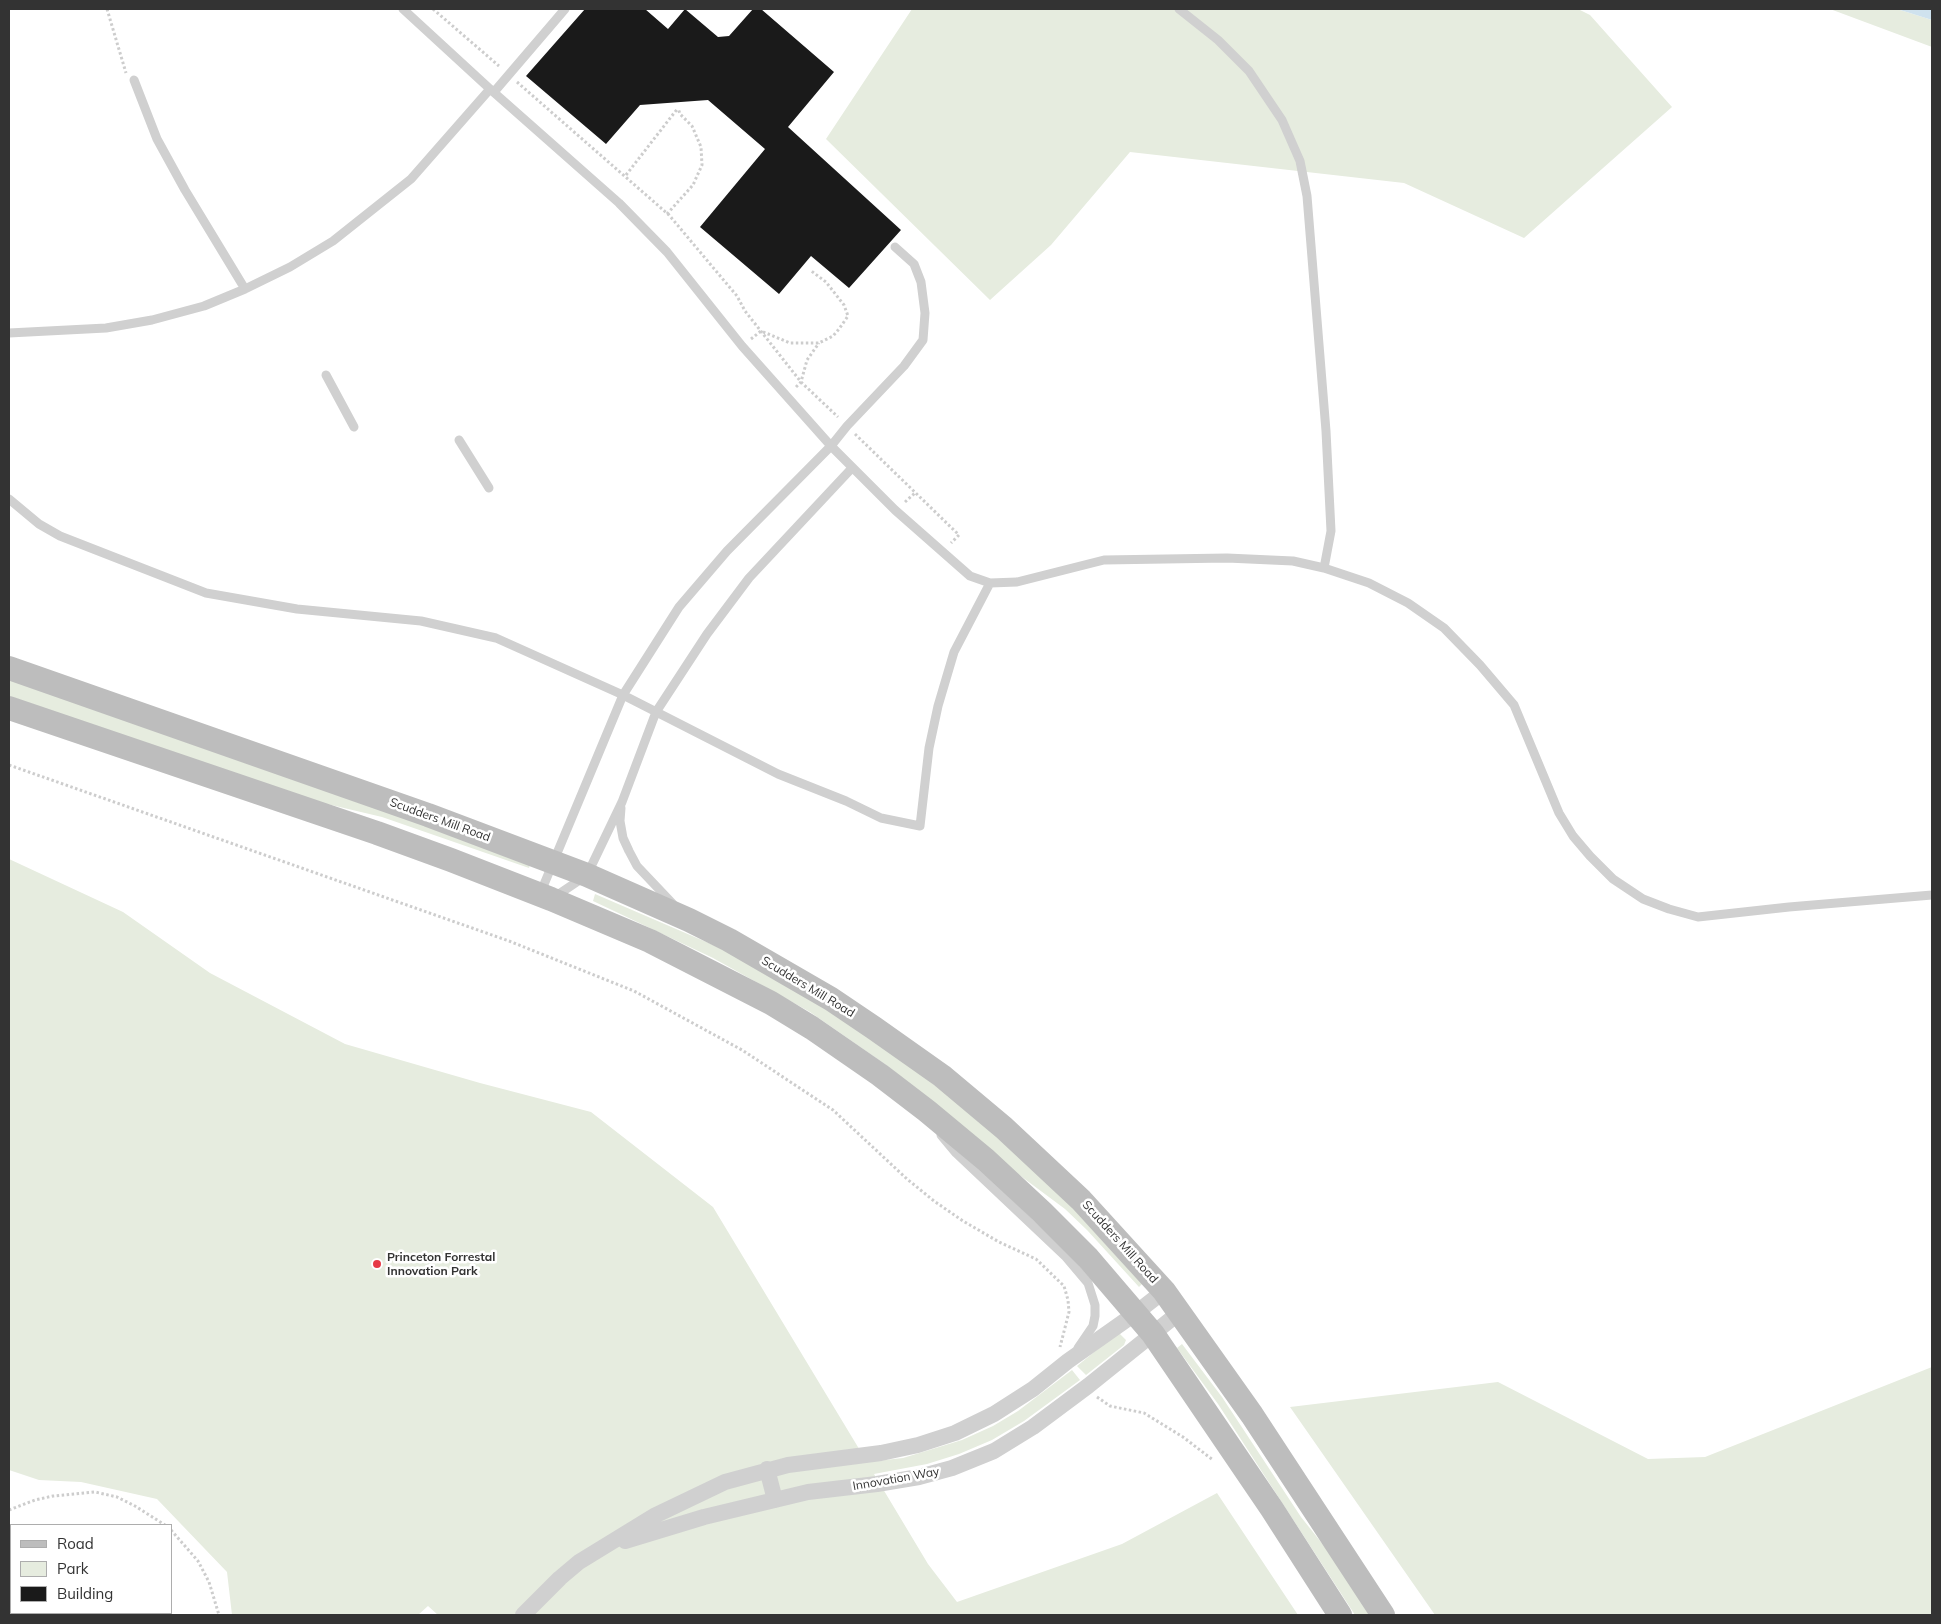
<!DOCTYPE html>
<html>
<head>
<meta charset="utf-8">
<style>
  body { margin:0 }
  #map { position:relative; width:1941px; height:1624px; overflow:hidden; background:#fff; font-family:Mulish,sans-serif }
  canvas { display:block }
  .frame { position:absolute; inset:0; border:10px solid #333; pointer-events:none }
  .legend { position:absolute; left:10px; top:1524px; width:162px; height:90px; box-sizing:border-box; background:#fff; border:1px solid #adadad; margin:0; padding:6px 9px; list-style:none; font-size:15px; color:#333 }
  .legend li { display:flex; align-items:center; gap:10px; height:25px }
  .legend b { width:25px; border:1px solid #adadad }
</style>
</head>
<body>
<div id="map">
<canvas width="1941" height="1624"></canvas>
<div class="frame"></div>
<ul class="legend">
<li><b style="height:6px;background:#bdbdbd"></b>Road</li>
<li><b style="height:14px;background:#e6ecdf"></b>Park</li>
<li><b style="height:14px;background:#1a1a1a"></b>Building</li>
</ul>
</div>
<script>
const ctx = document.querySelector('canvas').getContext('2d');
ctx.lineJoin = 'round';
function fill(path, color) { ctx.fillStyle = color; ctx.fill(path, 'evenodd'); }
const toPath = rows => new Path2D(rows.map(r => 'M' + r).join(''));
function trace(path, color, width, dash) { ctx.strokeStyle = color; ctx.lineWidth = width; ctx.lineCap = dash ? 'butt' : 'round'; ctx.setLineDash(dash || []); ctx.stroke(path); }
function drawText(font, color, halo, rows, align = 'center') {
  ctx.font = font + ' Mulish,sans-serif'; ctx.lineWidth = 5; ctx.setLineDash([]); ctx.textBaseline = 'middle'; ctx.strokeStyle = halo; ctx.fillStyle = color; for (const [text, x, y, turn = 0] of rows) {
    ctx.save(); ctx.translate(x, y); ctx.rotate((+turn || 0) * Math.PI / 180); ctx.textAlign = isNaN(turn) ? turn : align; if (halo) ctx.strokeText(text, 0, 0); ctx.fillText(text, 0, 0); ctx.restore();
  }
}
fill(toPath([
  [912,9,1578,9,1590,15,1672,107,1524,238,1404,183,1130,152,1051,245,990,300,826,139],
  [1830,9,1897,9,1932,20,1932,47],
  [9,679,531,862,529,868,382,817,306,799,9,697],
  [9,859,123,912,210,973,345,1044,480,1083,591,1112,713,1207,867,1462,903,1458,962,1440,993,1426,1018,1411,1072,1370,1080,1380,1024,1421,992,1440,959,1454,927,1464,874,1474,928,1564,957,1602,1122,1544,1217,1493,1298,1615,438,1615,428,1606,418,1615,232,1615,227,1572,157,1499,81,1482,39,1480,9,1470],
  [595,894,755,963,850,1020,980,1120,1090,1223,1143,1283,1139,1287,1087,1230,1065,1209,1018,1174,889,1067,810,1012,713,958,593,901],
  [1120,1334,1126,1340,1124,1345,1086,1375,1077,1366,1115,1335],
  [1182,1344,1222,1397,1301,1517,1348,1576,1374,1615,1355,1615,1218,1404,1177,1348],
  [1932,1367,1932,1615,1435,1615,1290,1407,1498,1382,1648,1459,1705,1457]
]), '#e6ecdf');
fill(toPath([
  [1897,9,1932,9,1932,20]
]), '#cfe2ee');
fill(toPath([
  [585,9,645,9,668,29,685,9,718,37,729,36,753,9,761,9,834,72,788,127,901,230,849,288,811,256,779,294,700,227,765,149,708,100,640,105,606,144,526,76]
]), '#1a1a1a');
trace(toPath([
  [107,9,126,73],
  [433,9,499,66],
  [517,82,669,215,737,296,745,311,801,382,838,417],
  [626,175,678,108],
  [667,214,693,185,702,165,701,147,692,126,680,114,678,108],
  [751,339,761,331,790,343,819,343,833,336,839,329,848,316,844,305,826,282,810,270],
  [796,387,801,382,807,360,819,343],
  [855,434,959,535,951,543],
  [905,502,916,492],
  [9,765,509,941,634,991,742,1050,833,1110,907,1179,934,1201,963,1221,999,1242,1036,1259,1064,1286,1068,1300,1069,1312,1060,1347],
  [1097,1397,1110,1406,1144,1413,1183,1437,1213,1460],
  [9,1510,35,1500,53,1496,95,1492,117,1497,135,1506,165,1525],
  [171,1530,198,1561,209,1582,219,1615]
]), '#cdcdcd', 3, [2.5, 2.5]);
trace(toPath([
  [403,9,490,89,619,203,667,252,742,346,831,446,895,510,970,576,990,583,1017,582,1104,560,1227,558,1293,561,1324,568,1369,583,1408,603,1444,628,1480,665,1514,705,1559,813,1573,836,1590,856,1613,879,1643,899,1669,909,1698,917,1789,907,1932,895],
  [1179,9,1218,40,1249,71,1282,120,1300,161,1307,196,1326,431,1331,531,1324,568],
  [134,80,157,139,185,190,245,289],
  [494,92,565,9],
  [9,333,106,328,152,320,204,306,245,289,290,267,333,241,411,179,490,89],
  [326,375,354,427],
  [459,440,489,488],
  [9,499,39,524,60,536,206,593,297,609,421,621,496,638,623,695,778,774,846,801,881,818,920,826,929,748,938,706,954,652,990,583],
  [621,808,620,821,623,838,629,851,637,866,673,904],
  [540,894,623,695,679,607,727,551,831,446,847,426,904,366,923,340,925,313,921,282,914,264,895,247],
  [553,898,587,875,622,802,656,712,707,634,749,578,852,468],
  [941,1135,956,1153,1066,1257,1088,1283,1095,1305,1095,1316,1093,1326,1078,1348]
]), '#d0d0d0', 9);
trace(toPath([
  [767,1469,775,1500],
  [625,1541,704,1517,808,1492,877,1484,919,1477,952,1468,994,1451,1033,1427,1088,1386,1180,1312],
  [523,1615,560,1578,579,1562,654,1516,725,1482,788,1465,881,1453,918,1445,955,1433,994,1414,1033,1389,1068,1361,1136,1313,1164,1291]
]), '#d0d0d0', 16);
trace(toPath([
  [9,668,428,815,587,875,689,920,729,940,831,999,874,1028,942,1076,1004,1128,1081,1200,1164,1291,1252,1415,1383,1615],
  [9,708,377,833,451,860,551,899,650,941,771,1003,812,1028,880,1075,927,1111,986,1160,1042,1212,1088,1258,1153,1334,1272,1509,1340,1615]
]), '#bdbdbd', 24);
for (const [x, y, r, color] of [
  [377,1264,5,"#e63946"]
]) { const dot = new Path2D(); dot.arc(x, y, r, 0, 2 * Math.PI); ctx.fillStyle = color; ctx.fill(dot); trace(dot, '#fff', 2); }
drawText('12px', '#333', '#fff', [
  ["Scudders Mill Road",440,820,20],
  ["Scudders Mill Road",808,987,31],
  ["Scudders Mill Road",1120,1242,48],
  ["Innovation Way",896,1479,-10]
]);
drawText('bold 12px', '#333', '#fff', [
  ["Princeton Forrestal",387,1257],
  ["Innovation Park",387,1271]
], 'left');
</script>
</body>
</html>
